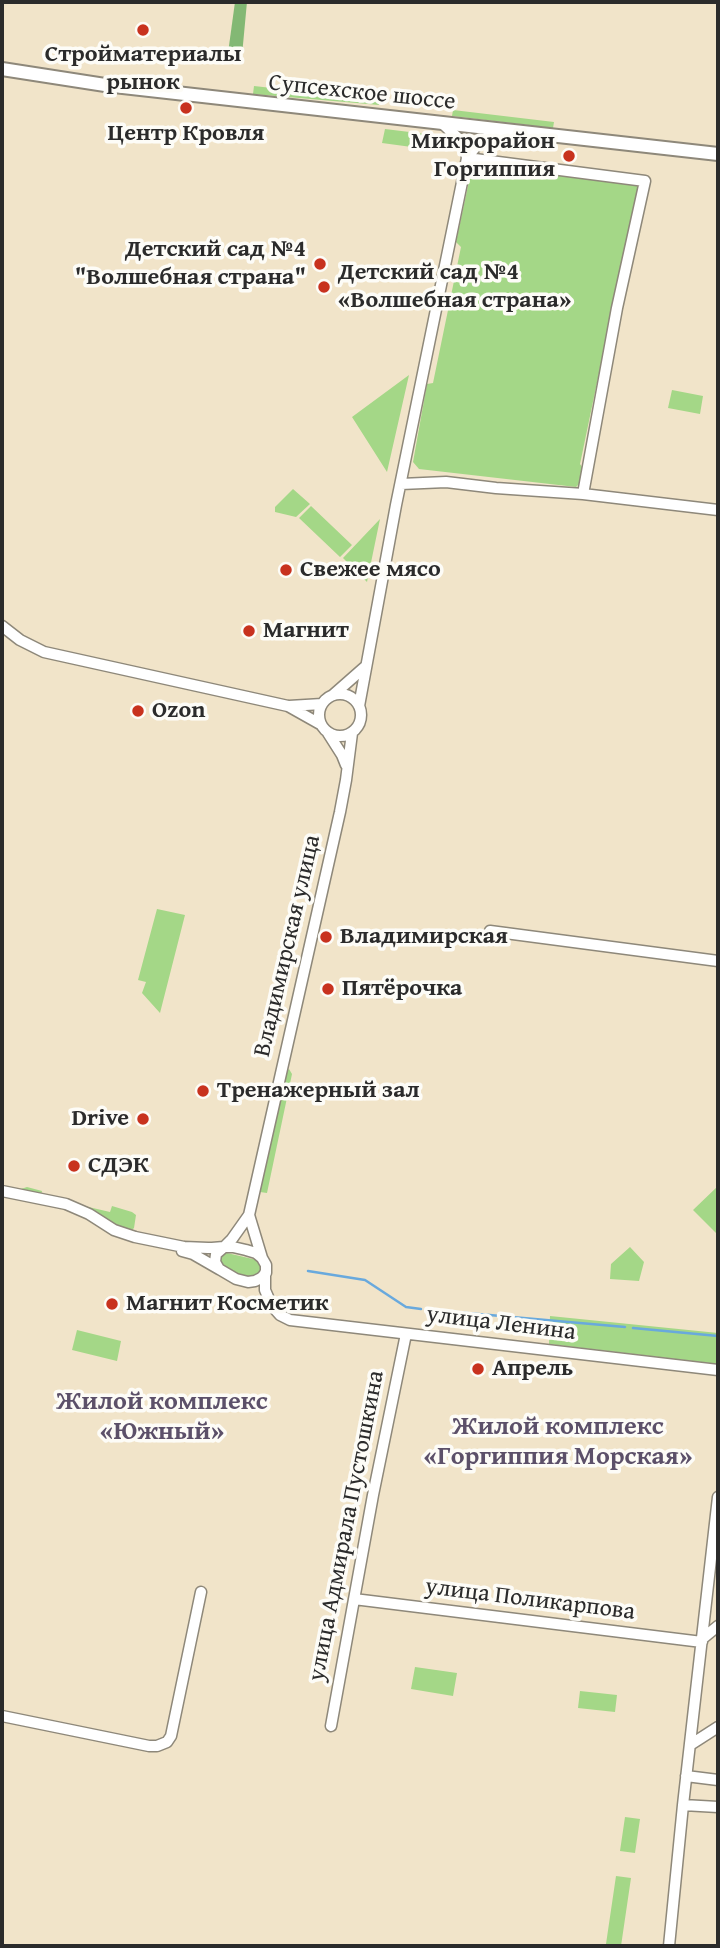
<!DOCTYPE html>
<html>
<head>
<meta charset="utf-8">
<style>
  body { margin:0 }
  #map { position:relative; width:720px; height:1948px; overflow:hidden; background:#f1e4c9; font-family:"Gentium Book Plus",serif }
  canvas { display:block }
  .frame { position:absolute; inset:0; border:4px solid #2b2b2b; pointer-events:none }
</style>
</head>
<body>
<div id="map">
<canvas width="720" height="1948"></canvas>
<div class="frame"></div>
</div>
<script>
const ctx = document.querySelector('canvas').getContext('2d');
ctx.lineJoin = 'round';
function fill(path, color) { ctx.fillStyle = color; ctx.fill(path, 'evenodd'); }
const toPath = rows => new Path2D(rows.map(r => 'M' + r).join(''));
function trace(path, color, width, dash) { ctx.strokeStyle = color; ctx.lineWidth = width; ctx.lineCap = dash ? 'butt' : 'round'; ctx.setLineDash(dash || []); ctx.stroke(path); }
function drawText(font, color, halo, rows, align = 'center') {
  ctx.font = font + ' "Gentium Book Plus",serif'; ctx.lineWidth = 7; ctx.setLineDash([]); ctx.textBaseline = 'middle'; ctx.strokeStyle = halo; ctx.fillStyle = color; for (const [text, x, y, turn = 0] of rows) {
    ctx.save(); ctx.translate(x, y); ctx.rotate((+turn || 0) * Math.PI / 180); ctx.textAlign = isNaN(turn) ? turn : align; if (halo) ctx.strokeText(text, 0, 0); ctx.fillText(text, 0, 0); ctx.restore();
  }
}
fill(toPath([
  [254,86,380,100,379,105,253,94],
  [453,110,554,122,553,128,452,116],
  [385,129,434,135,444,136,442,141,433,137,428,138,419,148,382,143],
  [472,167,639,181,580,464,584,470,582,481,576,487,419,469,413,462,427,384,433,383,461,247,456,242],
  [409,375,387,472,352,417],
  [672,390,703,396,700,414,668,408],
  [293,489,310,504,296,517,275,512,275,507],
  [311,506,352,545,340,557,299,518],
  [380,519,367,582,343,558],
  [157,909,185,915,160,1013,142,993,146,982,138,980],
  [289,1069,292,1074,267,1193,260,1192,285,1073],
  [718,1186,718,1231,716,1233,693,1210],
  [27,1187,42,1191,41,1196,110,1212,112,1206,132,1212,136,1215,134,1228,130,1232,90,1213,21,1193,21,1189],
  [630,1247,644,1262,639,1281,610,1279,611,1264],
  [227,1253,257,1260,261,1266,261,1272,253,1278,225,1270,219,1260,219,1257],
  [550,1316,718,1333,718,1364,549,1344],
  [77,1330,121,1341,117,1361,72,1350],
  [415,1667,457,1673,453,1696,411,1689],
  [580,1691,617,1695,615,1712,578,1708],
  [625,1817,640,1819,635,1853,620,1851],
  [616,1876,631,1878,621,1946,606,1944]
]), '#a4d787');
fill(toPath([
  [235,2,247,2,242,55,228,53]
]), '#83b874');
trace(toPath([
  [308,1271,365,1280,406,1307,421,1309],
  [433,1310,625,1327],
  [633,1328,718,1336]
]), '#69a9dd', 2.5);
const minor = toPath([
  [443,124,460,140,465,148,467,158],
  [467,158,645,181,617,308,583,494],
  [401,484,446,482,496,488,583,494,718,510],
  [2,626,20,640,44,652,288,706,320,724],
  '319 715a21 21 0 1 1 42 0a21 21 0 1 1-42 0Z',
  [333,695,366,666],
  [289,706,322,704],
  [359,706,396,505,467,158,481,140,503,131],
  [328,733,342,755,346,765],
  [490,931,718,961],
  [2,1191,66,1204,89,1214,114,1230,135,1237,184,1247,208,1248,212,1248,224,1247,233,1247,246,1250,256,1253,262,1258,266,1265,266,1273,261,1278,255,1281,248,1282,236,1279,219,1269,215,1262,216,1254,224,1247,232,1239,249,1215,340,812,346,780,352,733],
  [249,1215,262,1258],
  [182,1251,193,1254,219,1269],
  [265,1273,265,1290,272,1306,280,1315,290,1320,718,1370],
  [354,1599,702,1642],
  [702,1639,718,1626],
  [2,1716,149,1746,157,1746,167,1742,171,1736,201,1592],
  [331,1726,373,1495,406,1334],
  [690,1745,718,1727],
  [686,1776,718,1780],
  [683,1805,718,1807],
  [669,1946,683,1805,718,1497]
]);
const major = toPath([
  [2,69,105,85,718,154]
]);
trace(minor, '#8e887a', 13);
trace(major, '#8e887a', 16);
trace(minor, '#fff', 10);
trace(major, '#fff', 12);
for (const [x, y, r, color] of [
  [143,30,7,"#c8321e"],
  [186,108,7,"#c8321e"],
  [569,156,7,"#c8321e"],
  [320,264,7,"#c8321e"],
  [324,287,7,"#c8321e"],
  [286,570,7,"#c8321e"],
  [249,631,7,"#c8321e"],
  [138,711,7,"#c8321e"],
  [326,937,7,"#c8321e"],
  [328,989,7,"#c8321e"],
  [203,1091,7,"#c8321e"],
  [143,1119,7,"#c8321e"],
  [74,1166,7,"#c8321e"],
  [112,1304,7,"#c8321e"],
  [478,1369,7,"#c8321e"]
]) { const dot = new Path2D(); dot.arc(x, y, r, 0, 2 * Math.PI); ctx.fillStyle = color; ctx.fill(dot); trace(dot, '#fdfcf7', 2.5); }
drawText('bold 24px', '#2b2b2b', '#fdfcf7', [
  ["Стройматериалы",143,55,"center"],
  ["рынок",143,83,"center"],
  ["Центр Кровля",186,134,"center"],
  ["Микрорайон",555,142,"right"],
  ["Горгиппия",555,170,"right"],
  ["Детский сад №4",306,250,"right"],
  ["\"Волшебная страна\"",306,278,"right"],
  ["Детский сад №4",338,273],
  ["«Волшебная страна»",338,301],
  ["Свежее мясо",300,570],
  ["Магнит",263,631],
  ["Ozon",152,711],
  ["Владимирская",340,937],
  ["Пятёрочка",342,989],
  ["Тренажерный зал",217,1091],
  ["Drive",129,1119,"right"],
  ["СДЭК",88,1166],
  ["Магнит Косметик",126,1304],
  ["Апрель",492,1369]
], 'left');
drawText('24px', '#2b2b2b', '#fdfcf7', [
  ["Супсехское шоссе",362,93,6],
  ["Владимирская улица",288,946,-77],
  ["улица Ленина",501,1324,7],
  ["улица Адмирала Пустошкина",347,1526,-79],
  ["улица Поликарпова",530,1600,7]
]);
drawText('bold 26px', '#5c5069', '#fdfcf7', [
  ["Жилой комплекс",162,1402],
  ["«Южный»",162,1432],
  ["Жилой комплекс",558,1427],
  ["«Горгиппия Морская»",558,1457]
]);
</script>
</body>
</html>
